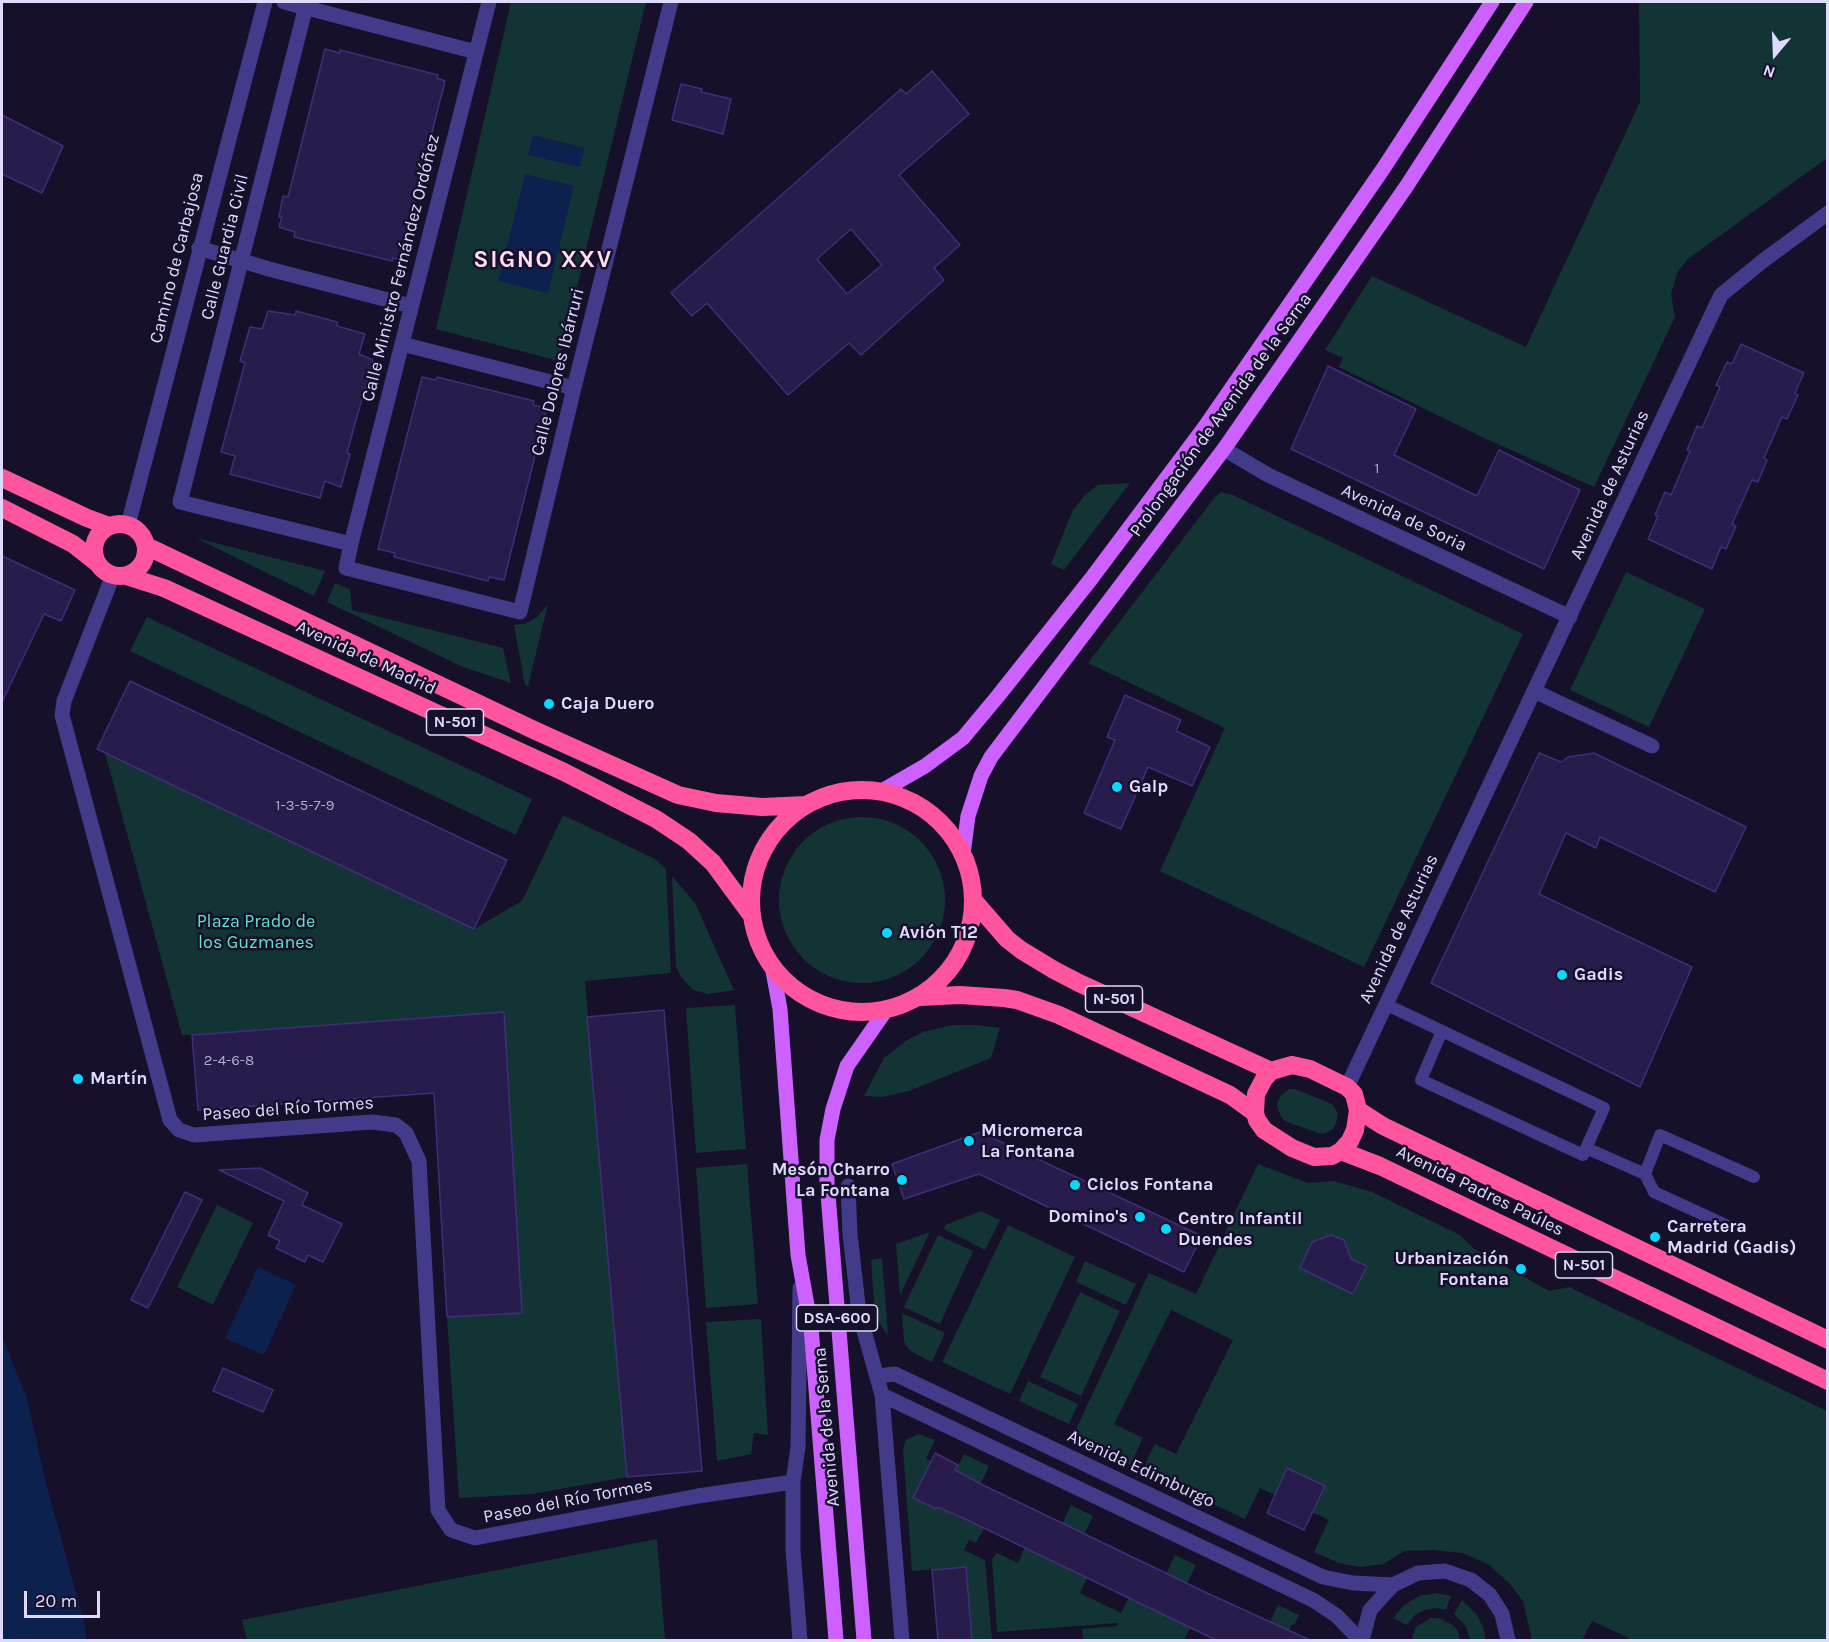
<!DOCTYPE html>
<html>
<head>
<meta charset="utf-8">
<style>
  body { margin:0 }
  #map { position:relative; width:1829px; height:1642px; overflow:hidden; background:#16102b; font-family:Karla,sans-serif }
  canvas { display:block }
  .frame { position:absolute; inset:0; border:3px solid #e0daff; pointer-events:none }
  .north { position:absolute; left:1745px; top:24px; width:60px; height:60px; -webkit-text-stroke:4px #16102b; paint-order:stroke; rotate:199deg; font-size:16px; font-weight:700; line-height:24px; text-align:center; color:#e0daff }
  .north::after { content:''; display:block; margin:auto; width:21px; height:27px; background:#e0daff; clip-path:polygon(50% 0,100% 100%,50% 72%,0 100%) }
  .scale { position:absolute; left:24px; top:1591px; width:76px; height:27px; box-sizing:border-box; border:3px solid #e0daff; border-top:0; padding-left:8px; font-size:18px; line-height:21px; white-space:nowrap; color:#e0daff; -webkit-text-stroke:4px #16102b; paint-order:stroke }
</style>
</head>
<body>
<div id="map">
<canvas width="1829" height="1642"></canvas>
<div class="frame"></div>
<div class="north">N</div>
<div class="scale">20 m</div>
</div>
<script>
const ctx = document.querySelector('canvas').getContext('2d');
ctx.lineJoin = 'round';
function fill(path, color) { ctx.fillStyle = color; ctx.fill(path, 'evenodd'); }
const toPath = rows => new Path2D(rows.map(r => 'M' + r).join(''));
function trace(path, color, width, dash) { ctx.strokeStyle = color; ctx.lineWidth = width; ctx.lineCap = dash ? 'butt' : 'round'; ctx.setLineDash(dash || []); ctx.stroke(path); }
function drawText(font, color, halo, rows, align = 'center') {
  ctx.font = font + ' Karla,sans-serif'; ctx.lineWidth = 5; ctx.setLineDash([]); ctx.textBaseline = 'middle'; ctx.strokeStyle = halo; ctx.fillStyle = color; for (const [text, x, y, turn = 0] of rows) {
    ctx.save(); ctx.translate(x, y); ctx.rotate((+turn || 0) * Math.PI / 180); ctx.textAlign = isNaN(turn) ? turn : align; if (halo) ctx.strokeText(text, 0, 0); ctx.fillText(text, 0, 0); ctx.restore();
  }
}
fill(toPath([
  [511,2,646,2,559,361,436,329],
  [1639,2,1827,2,1827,158,1688,259,1678,271,1671,294,1675,317,1594,487,1482,437,1339,367,1343,358,1325,350,1372,276,1526,347,1640,102],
  [1130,483,1064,570,1051,564,1073,510,1086,494,1098,485],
  [1221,492,1233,495,1523,634,1364,967,1160,871,1225,728,1088,663,1215,497],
  [196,538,325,571,314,596],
  [1626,572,1705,609,1649,727,1570,690],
  [335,583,350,589,352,610,503,648,511,683,463,667,327,602],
  [548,604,528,686,525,685,514,625,525,624,537,617],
  [147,617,532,799,516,835,130,651],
  [105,753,474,929,522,901,563,815,655,859,666,869,671,973,585,981,627,1477,532,1494,459,1498,447,1317,522,1312,504,1013,182,1035],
  '779 900a83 83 0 1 1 166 0a83 83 0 1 1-166 0Z',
  [672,876,695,903,734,990,708,994,693,990,682,978,676,967],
  [735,1005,746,1149,696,1153,686,1008],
  [953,1025,976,1025,1000,1028,991,1058,909,1091,883,1097,864,1096,884,1058,907,1040,923,1032],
  [1289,1089,1295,1089,1332,1104,1338,1113,1336,1124,1333,1129,1323,1134,1318,1133,1285,1121,1281,1117,1277,1106,1278,1101,1280,1096],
  [747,1164,758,1304,706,1308,696,1168],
  [1258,1164,1308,1183,1334,1181,1372,1192,1460,1235,1473,1248,1549,1291,1569,1287,1827,1411,1827,1640,1628,1640,1629,1638,1592,1621,1582,1640,1561,1639,1560,1640,1532,1640,1523,1601,1509,1583,1489,1565,1463,1553,1433,1550,1405,1551,1383,1564,1360,1567,1339,1563,1314,1552,1329,1520,1312,1512,1325,1486,1275,1495,1260,1488,1245,1519,1142,1471,1155,1444,1176,1454,1233,1340,1171,1310,1114,1424,1143,1438,1130,1465,1072,1438,1149,1273,1196,1294],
  [217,1205,253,1223,213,1305,177,1287],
  [981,1211,1000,1220,985,1250,944,1229,945,1225],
  [1008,1225,1075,1257,1010,1394,942,1362],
  [930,1232,900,1295,896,1244],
  [938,1235,973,1251,940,1324,904,1307],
  [882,1258,888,1336,875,1316,871,1260],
  [1085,1261,1136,1284,1126,1305,1076,1282],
  [1080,1292,1120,1311,1081,1396,1040,1377],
  [902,1313,945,1333,932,1362,912,1352,907,1347,904,1341],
  [761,1319,768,1435,754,1433,751,1454,717,1461,706,1322],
  [1028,1381,1078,1404,1069,1424,1019,1401],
  [918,1434,935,1440,926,1458,931,1461,913,1498,936,1509,964,1454,989,1466,964,1518,984,1528,976,1543,969,1540,964,1550,985,1560,992,1640,972,1640,966,1567,912,1571,903,1449,906,1440],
  [1071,1505,1093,1516,1068,1568,1087,1578,1080,1593,1121,1613,1129,1597,1150,1607,1175,1555,1196,1565,1170,1618,1190,1628,1184,1640,1083,1640,1082,1629,1118,1626,1117,1623,997,1632,992,1559,997,1553,1018,1563,1025,1547,1047,1557],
  [657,1539,665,1640,247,1640,242,1620],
  [1436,1593,1451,1596,1446,1610,1435,1608,1425,1610,1415,1615,1407,1625,1393,1618,1404,1605,1419,1596],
  [1462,1600,1477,1615,1484,1629,1485,1640,1470,1640,1466,1626,1454,1614],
  [1278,1605,1299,1615,1294,1625,1292,1624,1284,1640,1261,1640],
  [1430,1618,1438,1618,1453,1625,1458,1631,1460,1640,1411,1640,1416,1627]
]), '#133435');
fill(toPath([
  [533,135,585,148,580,167,528,155],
  [525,174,574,186,548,293,498,281],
  [258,1267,296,1285,264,1355,225,1338],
  [2,1336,27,1399,46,1483,84,1622,87,1640,2,1640]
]), '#0c214e');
const building = toPath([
  [325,49,340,53,340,50,438,75,437,78,445,81,400,259,393,258,392,261,294,237,295,232,279,227,282,217,279,217,283,196,288,197,325,49],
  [932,71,969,114,899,175,960,245,934,268,944,280,861,355,849,343,788,395,707,303,692,316,671,293,901,89,906,94,932,71],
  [851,229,882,265,847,294,817,259,851,229],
  [681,84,702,89,701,92,731,99,723,134,672,120,681,84],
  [2,115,63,146,42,193,2,174,2,115],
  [268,311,295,315,296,311,337,322,337,326,365,334,359,354,373,360,356,420,347,453,350,454,341,487,325,481,320,498,230,474,235,456,221,452,245,363,240,361,250,327,262,329,268,311],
  [1741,344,1804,373,1795,393,1798,395,1787,419,1782,417,1764,458,1767,460,1758,482,1752,480,1732,524,1736,526,1726,549,1721,547,1712,569,1648,539,1658,516,1655,515,1665,492,1671,495,1690,451,1687,450,1697,426,1702,428,1720,387,1716,385,1727,362,1732,364,1741,344],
  [1328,366,1416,409,1394,455,1477,496,1499,450,1580,490,1544,569,1291,449,1328,366],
  [422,377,436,380,437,377,534,401,533,405,547,408,504,580,489,577,488,581,394,557,395,553,378,549,422,377],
  [2,556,75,590,61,621,44,614,2,702,2,556],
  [130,681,507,860,474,929,97,749,130,681],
  [1125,695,1181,720,1176,731,1210,747,1192,786,1148,767,1121,829,1084,813,1115,740,1107,737,1125,695],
  [1539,753,1561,762,1568,757,1594,753,1746,827,1715,892,1600,837,1596,848,1566,833,1539,894,1692,967,1640,1087,1431,983,1539,753],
  [664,1010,702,1471,627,1477,587,1017,664,1010],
  [504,1012,522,1313,447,1317,434,1093,198,1110,192,1035,504,1012],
  [980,1132,1202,1236,1184,1272,979,1174,904,1199,892,1164,980,1132],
  [260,1168,308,1193,302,1205,342,1224,323,1262,308,1255,305,1262,276,1248,280,1241,268,1235,284,1201,219,1170,260,1168],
  [185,1192,202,1200,148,1308,131,1300,185,1192],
  [1331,1235,1344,1240,1351,1259,1367,1266,1353,1294,1300,1268,1312,1242,1331,1235],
  [223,1368,273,1390,263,1412,213,1391,223,1368],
  [935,1453,958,1465,955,1470,983,1485,1207,1593,1312,1641,1218,1641,963,1518,937,1507,936,1509,913,1498,935,1453],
  [1287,1468,1325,1486,1304,1530,1267,1513,1287,1468],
  [966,1567,972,1641,938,1641,932,1570,966,1567]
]);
fill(building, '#281c4c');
trace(building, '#402e78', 1.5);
trace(toPath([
  [1385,1004,1442,1031,1604,1108,1583,1155,1421,1080,1442,1031],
  [1586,1148,1645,1174],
  [1730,1227,1654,1192,1645,1174,1660,1135,1754,1177]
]), '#423b8a', 12);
trace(toPath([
  [284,2,476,52],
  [307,2,180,502,351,544,346,568,520,612,574,388,671,2],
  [199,248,269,269,411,306],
  [402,344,574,388],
  [1224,449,1268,475,1570,617],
  [128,525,265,2],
  [351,544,489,2],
  [113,575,64,701,62,715,170,1120,179,1130,194,1135,372,1122,396,1125,406,1133,419,1161,438,1510,451,1530,475,1538,698,1496,793,1482],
  [1534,691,1652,746],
  [1347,1087,1721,295,1764,260,1828,213],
  [848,1186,850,1234,859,1313,882,1395,902,1640],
  [878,1376,895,1374,1323,1577,1353,1583,1393,1585],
  [882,1395,1313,1600,1337,1616,1360,1640],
  [800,1640,793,1550,793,1482,798,1447,800,1288],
  [1362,1640,1370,1610,1393,1585,1418,1573,1445,1571,1471,1580,1490,1595,1502,1614,1508,1640]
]), '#423b8a', 15);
trace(toPath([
  [880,792,925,766,963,738,998,696,1091,579,1204,428,1383,169,1492,2],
  [963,854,968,816,981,776,991,757,1224,449,1406,187,1526,2],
  [772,966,780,1009,798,1255,811,1327,836,1640],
  [864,1640,827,1182,827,1140,833,1109,847,1066,886,1010]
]), '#cc61ff', 15);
trace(toPath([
  [2,478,87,518,109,526],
  [2,508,73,544,97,563],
  '94 550a26 26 0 1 1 52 0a26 26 0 1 1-52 0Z',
  [146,546,536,731,678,795,716,803,762,807,806,805],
  [126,576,164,588,564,772,656,819,689,841,713,863,752,916],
  '751 901a111 111 0 1 1 222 0a111 111 0 1 1-222 0Z',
  [974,901,1007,939,1021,950,1054,970,1079,983,1271,1071],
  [920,997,960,995,1004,998,1017,1000,1059,1015,1230,1095,1255,1113],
  [1292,1065,1310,1069,1347,1087,1354,1094,1358,1110,1355,1130,1350,1141,1341,1151,1332,1156,1314,1157,1292,1148,1264,1130,1257,1120,1255,1113,1256,1094,1264,1079,1271,1071,1292,1065],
  [1358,1110,1383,1126,1462,1164,1828,1340],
  [1341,1151,1380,1166,1828,1381]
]), '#ff559e', 18);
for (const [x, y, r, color] of [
  [549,704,6,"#06d9ff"],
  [1117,787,6,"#06d9ff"],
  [887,933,6,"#06d9ff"],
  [1562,975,6,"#06d9ff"],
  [78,1079,6,"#06d9ff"],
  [969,1141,6,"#06d9ff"],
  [902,1180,6,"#06d9ff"],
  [1075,1185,6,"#06d9ff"],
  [1140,1217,6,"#06d9ff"],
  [1166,1229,6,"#06d9ff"],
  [1655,1237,6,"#06d9ff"],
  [1521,1269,6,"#06d9ff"]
]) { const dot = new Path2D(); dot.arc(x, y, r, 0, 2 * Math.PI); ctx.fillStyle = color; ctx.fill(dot); trace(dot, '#16102b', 2); }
drawText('15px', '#b2aad2', null, [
  ["1",1377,469],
  ["1-3-5-7-9",305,806],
  ["2-4-6-8",229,1061]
]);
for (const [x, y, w] of [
  [455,722,57],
  [1114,999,57],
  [1584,1265,57],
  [837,1318,81]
]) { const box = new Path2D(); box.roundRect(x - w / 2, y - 13, w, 26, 4.5); ctx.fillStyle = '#16102b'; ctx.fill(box); trace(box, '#e0daff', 1.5); }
drawText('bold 16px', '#e0daff', null, [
  ["N-501",455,722],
  ["N-501",1114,999],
  ["N-501",1584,1265],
  ["DSA-600",837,1318]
]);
drawText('18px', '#e0daff', '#16102b', [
  ["Calle Guardia Civil",225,247,-76],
  ["Camino de Carbajosa",177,258,-76],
  ["Calle Ministro Fernández Ordóñez",401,268,-76],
  ["Calle Dolores Ibárruri",558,372,-76],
  ["Prolongación de Avenida de la Serna",1221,415,-54],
  ["Avenida de Asturias",1610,485,-65],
  ["Avenida de Soria",1404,518,25],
  ["Avenida de Madrid",366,658,25],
  ["Avenida de Asturias",1399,929,-65],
  ["Paseo del Río Tormes",288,1109,-4],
  ["Avenida Padres Paúles",1480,1191,26],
  ["Avenida de la Serna",827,1427,-95],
  ["Avenida Edimburgo",1141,1469,25],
  ["Paseo del Río Tormes",568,1501,-11]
]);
drawText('bold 18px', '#e0daff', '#16102b', [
  ["Caja Duero",561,704],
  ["Galp",1129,787],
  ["Avión T12",899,933],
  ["Gadis",1574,975],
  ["Martín",90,1079],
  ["Micromerca",981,1131],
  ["La Fontana",981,1152],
  ["Mesón Charro",890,1170,"right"],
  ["La Fontana",890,1191,"right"],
  ["Ciclos Fontana",1087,1185],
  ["Domino's",1128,1217,"right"],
  ["Centro Infantil",1178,1219],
  ["Duendes",1178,1240],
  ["Carretera",1667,1227],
  ["Madrid (Gadis)",1667,1248],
  ["Urbanización",1509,1259,"right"],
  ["Fontana",1509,1280,"right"]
], 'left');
drawText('18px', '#63e2c9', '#16102b', [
  ["Plaza Prado de",256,922],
  ["los Guzmanes",256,943]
]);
ctx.letterSpacing = '1.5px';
drawText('bold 24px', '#ffdcf0', '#16102b', [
  ["SIGNO XXV",543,260]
]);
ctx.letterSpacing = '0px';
</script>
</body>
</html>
